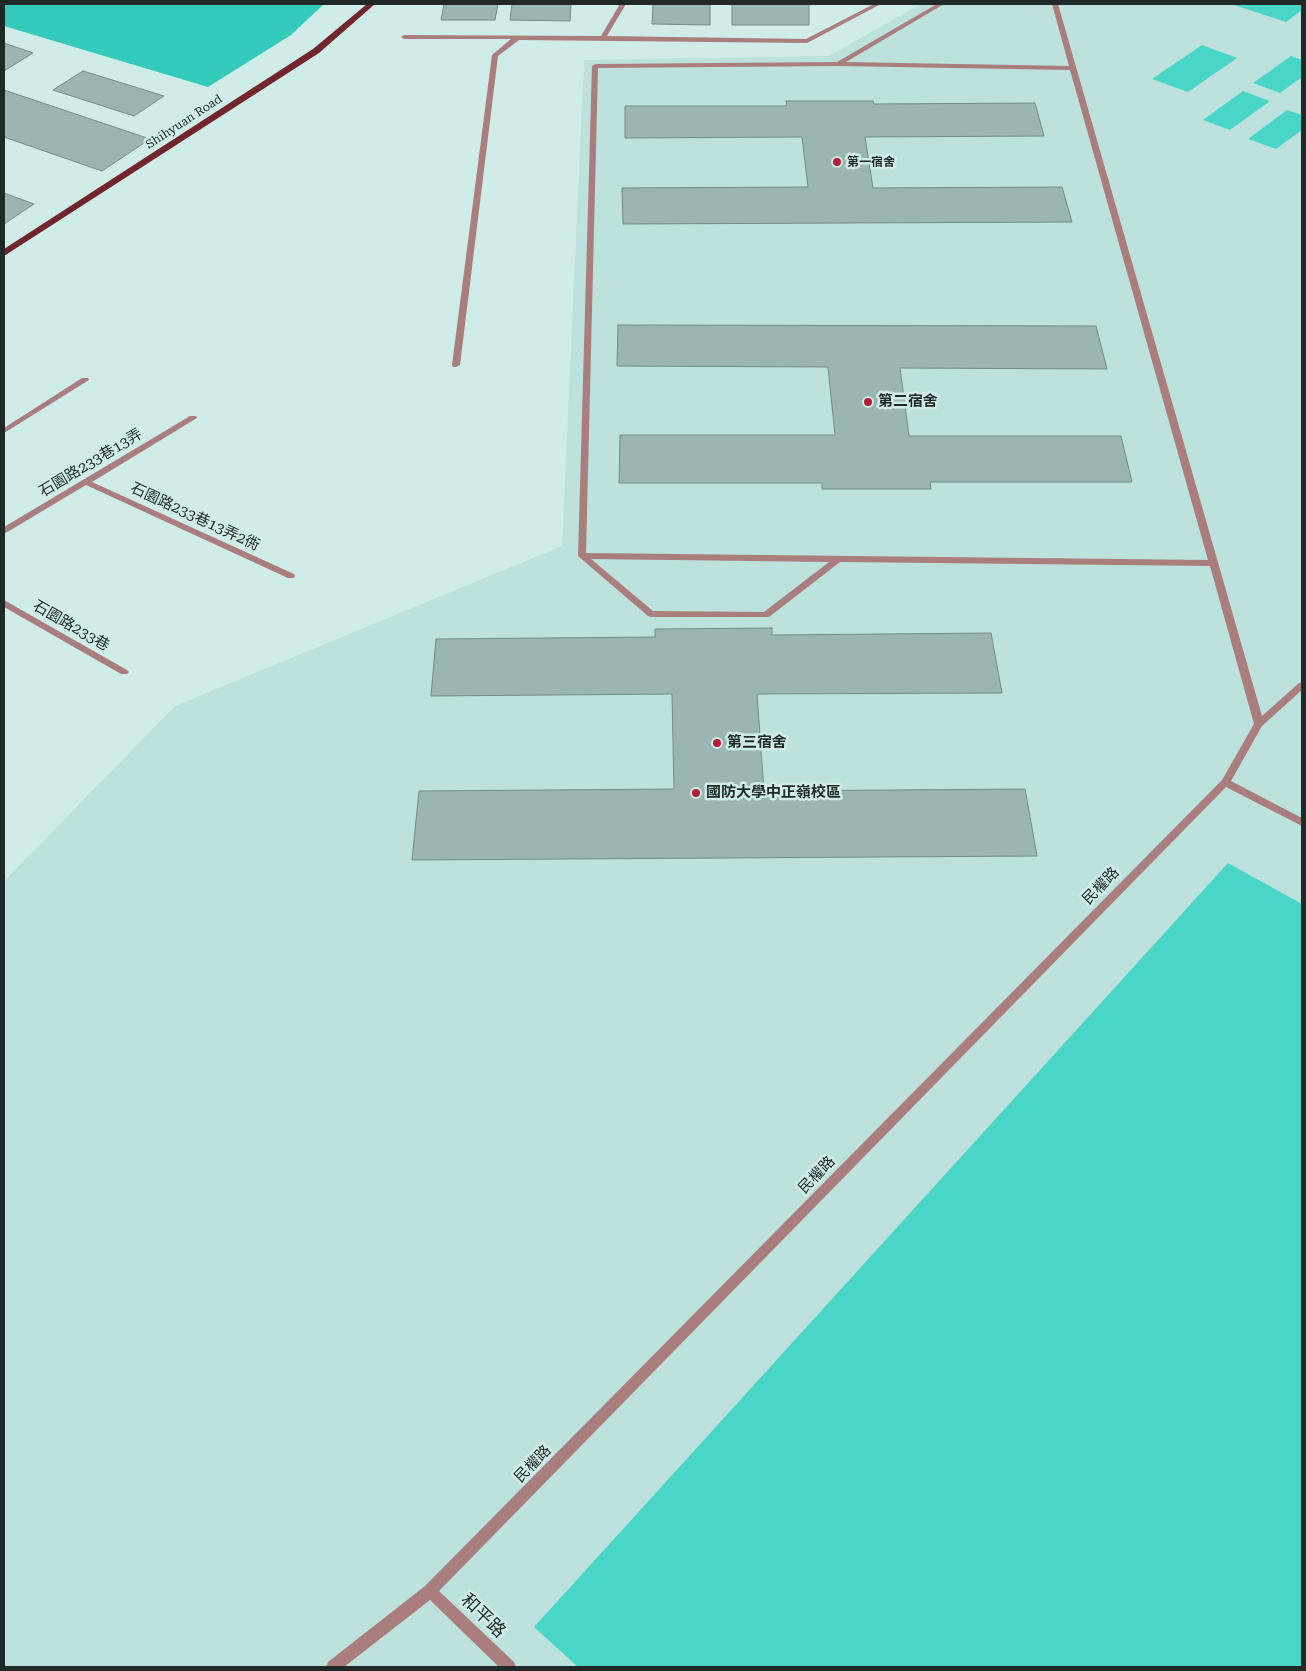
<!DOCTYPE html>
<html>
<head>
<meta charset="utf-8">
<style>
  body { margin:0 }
  #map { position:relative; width:1306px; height:1671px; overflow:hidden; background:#d0ece8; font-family:"Roboto Serif",serif }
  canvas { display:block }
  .frame { position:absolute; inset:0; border:5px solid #1f2928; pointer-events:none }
</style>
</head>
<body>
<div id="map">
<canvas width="1306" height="1671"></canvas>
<div class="frame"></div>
</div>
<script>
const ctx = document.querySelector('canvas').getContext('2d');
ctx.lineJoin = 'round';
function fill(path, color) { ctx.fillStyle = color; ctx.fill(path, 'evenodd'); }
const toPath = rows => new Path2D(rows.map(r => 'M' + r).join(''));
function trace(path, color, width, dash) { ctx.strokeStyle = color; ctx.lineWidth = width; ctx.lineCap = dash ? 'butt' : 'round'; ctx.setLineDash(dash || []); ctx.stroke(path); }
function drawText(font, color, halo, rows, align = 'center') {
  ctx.font = font + ' "Roboto Serif","Noto Sans TC",serif'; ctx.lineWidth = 5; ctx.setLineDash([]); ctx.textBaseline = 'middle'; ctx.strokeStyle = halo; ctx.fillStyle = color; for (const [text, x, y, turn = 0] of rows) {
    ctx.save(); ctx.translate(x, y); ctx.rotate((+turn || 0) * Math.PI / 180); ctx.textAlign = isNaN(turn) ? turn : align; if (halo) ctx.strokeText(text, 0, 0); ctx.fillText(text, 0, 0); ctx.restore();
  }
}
fill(toPath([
  [921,4,1302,4,1302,1667,4,1667,4,881,175,706,562,546,584,60,829,56]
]), '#bde2dd');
fill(toPath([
  [1231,4,1302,4,1302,10,1286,22],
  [1202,45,1237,58,1188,92,1152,79],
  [1291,56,1302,60,1302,77,1280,93,1253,83],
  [1243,91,1270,101,1230,130,1203,120],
  [1287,110,1302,115,1302,130,1276,149,1248,139],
  [1228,863,1302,904,1302,1667,578,1667,534,1627]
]), '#49d6c8');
fill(toPath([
  [4,4,324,4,291,35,208,87,4,26]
]), '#34cbbd');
const building = toPath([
  [444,4,498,4,495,20,441,20,444,4],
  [512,4,571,4,570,21,510,20,512,4],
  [653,4,710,4,710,25,652,24,653,4],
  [732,4,809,4,809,25,732,25,732,4],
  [4,43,33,53,4,71,4,43],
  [83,71,164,96,134,116,53,90,83,71],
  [4,90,150,139,102,171,4,137,4,90],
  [786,101,873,101,874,104,1035,103,1044,136,865,137,873,188,1062,187,1072,222,623,224,622,188,808,187,802,137,625,138,625,106,787,106,786,101],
  [4,193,34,204,4,224,4,193],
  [618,325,1096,326,1107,369,900,368,909,436,1121,436,1132,482,930,482,931,489,822,489,822,483,619,483,620,435,835,435,828,367,617,366,618,325],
  [772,628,772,635,991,633,1002,693,757,694,764,791,1025,789,1037,856,412,860,419,791,674,789,672,694,431,696,436,639,655,637,655,629,772,628]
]);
fill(building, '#9bb6b2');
trace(building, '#728c88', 1);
fill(toPath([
  [620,4,626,4,607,36,806,39,874,4,881,4,807,43,519,40,498,56,460,365,456,367,453,367,452,365,492,55,511,39,404,39,401,37,404,35,601,36,620,4],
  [937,4,944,4,846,62,1069,66,1052,4,1058,4,1262,716,1299,683,1302,682,1302,690,1262,726,1231,781,1302,818,1302,826,1226,787,439,1591,514,1662,516,1667,499,1667,430,1600,344,1667,326,1667,328,1662,425,1586,1222,780,1254,724,1210,566,840,562,769,617,651,617,648,616,578,556,592,66,595,64,837,62,937,4],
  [838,66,1070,70,1208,560,586,553,598,68,838,66],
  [591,559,829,562,764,612,653,611,591,559],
  [82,378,88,378,89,380,4,433,4,428,82,378],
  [190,416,196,416,197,418,92,482,294,574,295,576,294,578,288,578,86,485,4,534,4,527,190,416],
  [4,600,127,670,129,672,127,674,121,674,4,607,4,600]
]), '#aa7e7d');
fill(toPath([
  [367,4,375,4,319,53,4,256,4,249,313,49,367,4]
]), '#70262a');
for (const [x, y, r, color] of [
  [837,162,5,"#b32034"],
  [868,402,5,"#b32034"],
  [717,743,5,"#b32034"],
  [696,793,5,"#b32034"]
]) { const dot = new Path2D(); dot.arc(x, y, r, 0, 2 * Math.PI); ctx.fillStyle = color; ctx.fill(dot); trace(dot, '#d0ece8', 2); }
drawText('12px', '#1f2928', '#d0ece8', [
  ["Shihyuan Road",184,122,-33]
]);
drawText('bold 12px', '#1f2928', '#d0ece8', [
  ["第一宿舍",847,162]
], 'left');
drawText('bold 15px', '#1f2928', '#d0ece8', [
  ["第二宿舍",878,402],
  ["第三宿舍",727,743],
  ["國防大學中正嶺校區",706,793]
], 'left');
drawText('15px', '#1f2928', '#d0ece8', [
  ["石園路233巷13弄",91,463,-31],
  ["石園路233巷13弄2衖",195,517,25],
  ["石園路233巷",71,626,30],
  ["民權路",1101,886,-46],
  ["民權路",817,1175,-46],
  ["民權路",533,1464,-46]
]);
drawText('18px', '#1f2928', '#d0ece8', [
  ["和平路",483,1616,44]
]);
</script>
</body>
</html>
